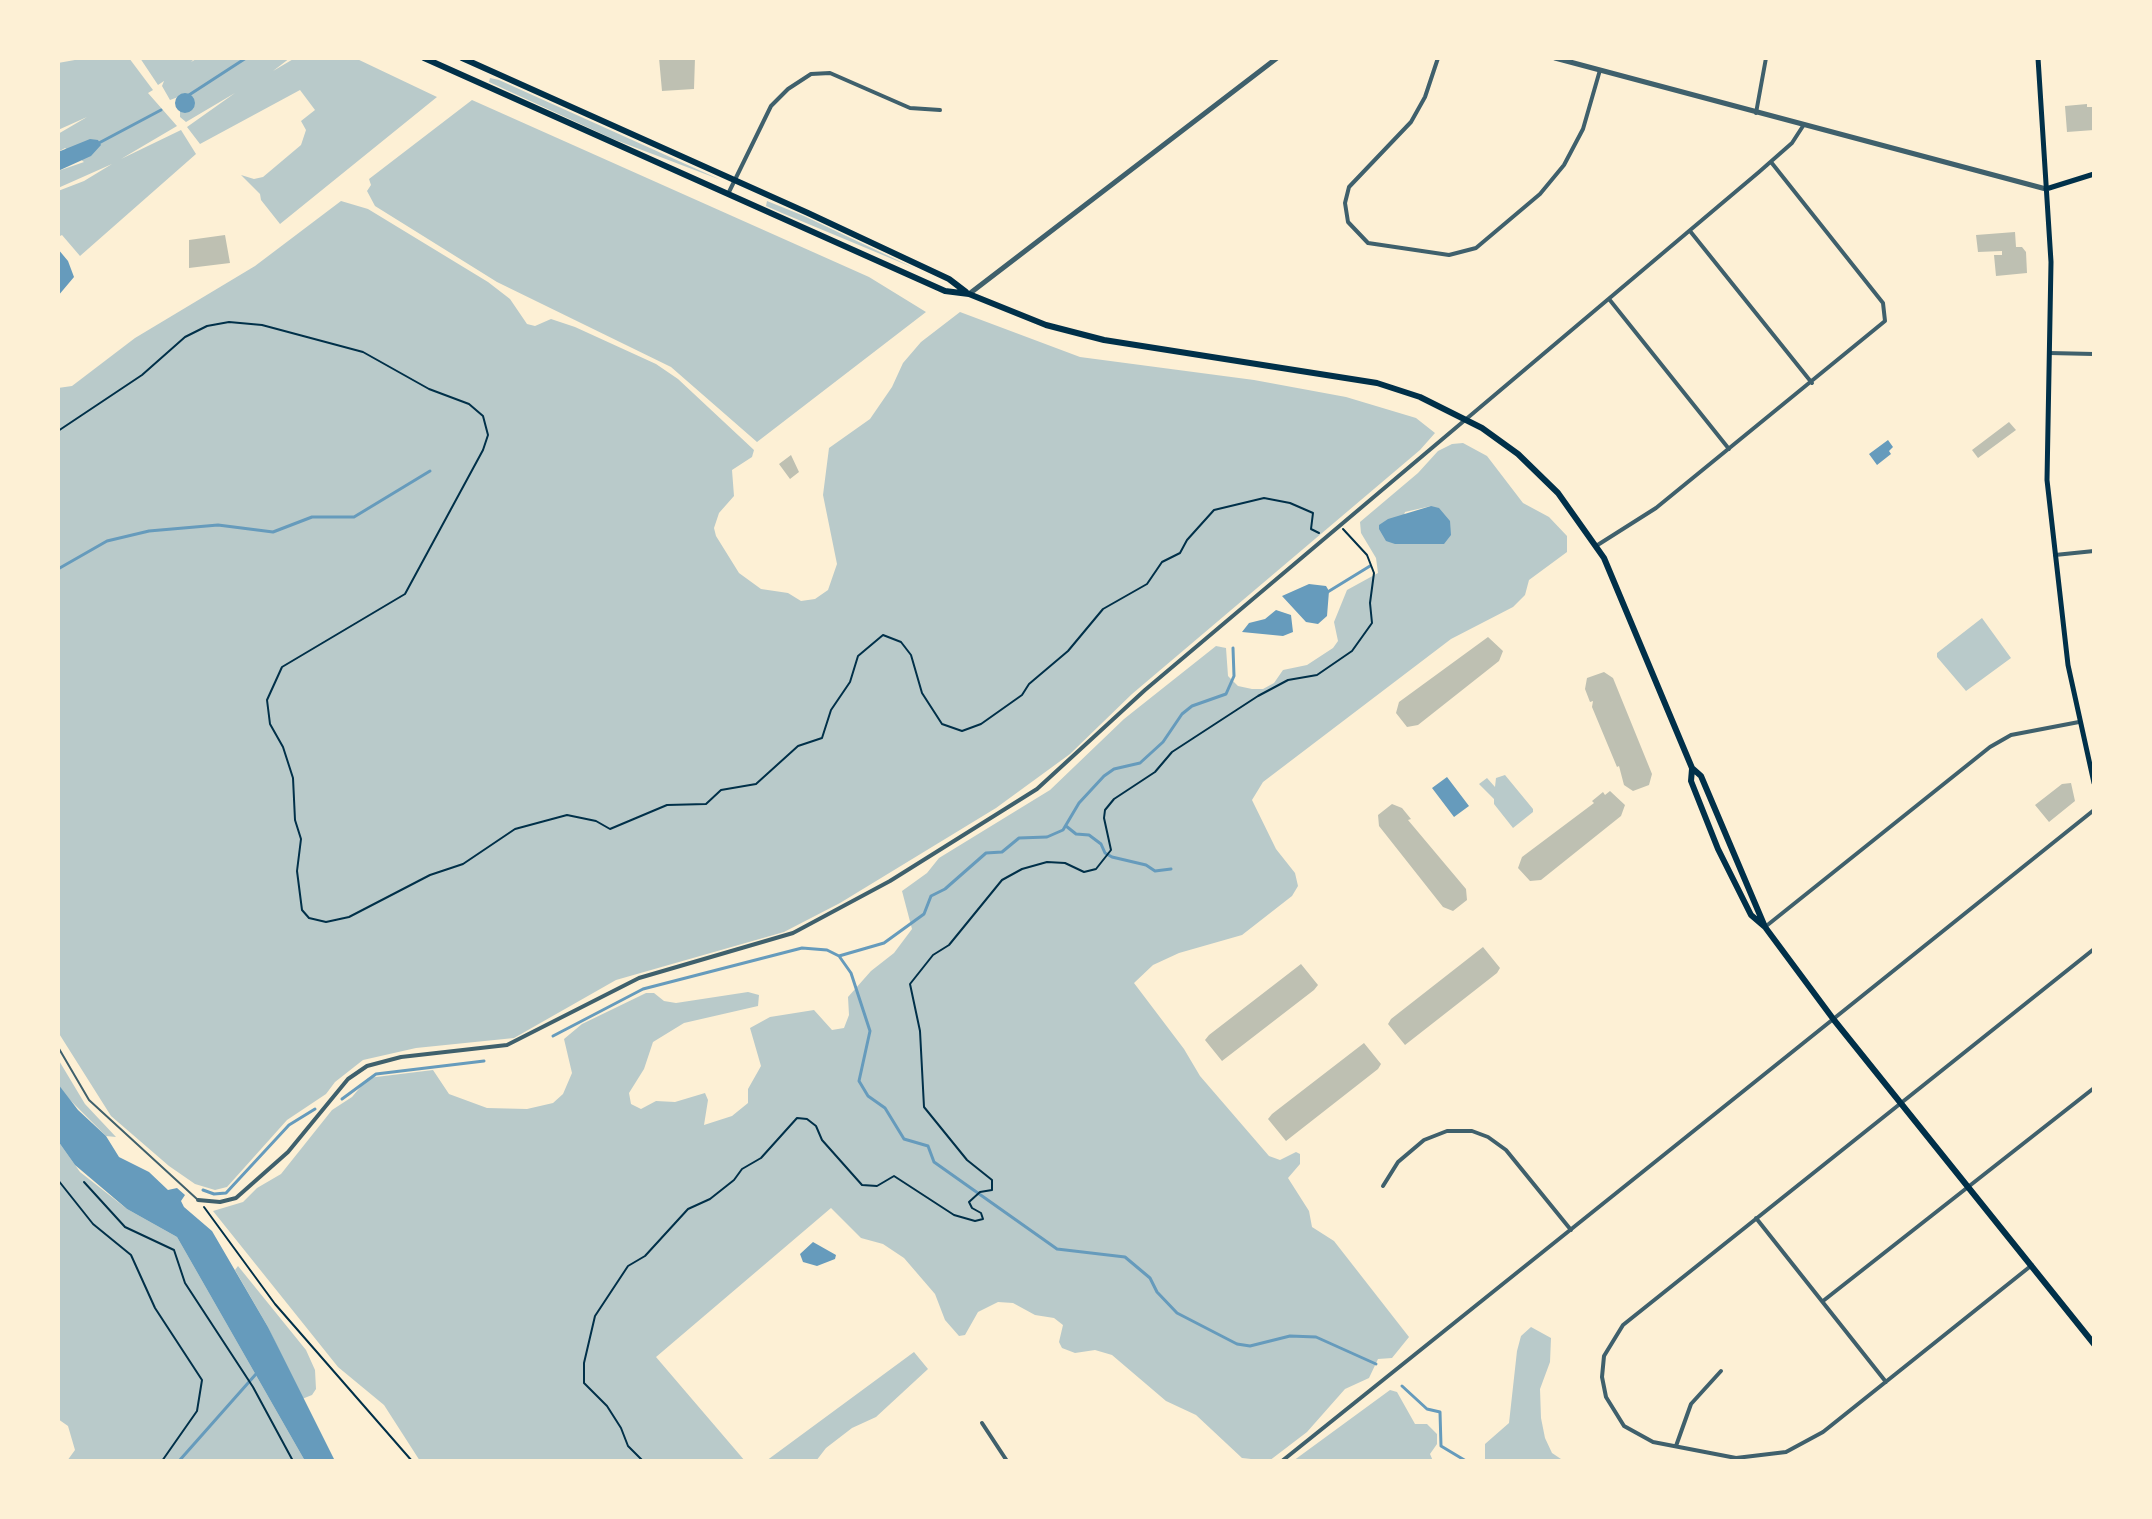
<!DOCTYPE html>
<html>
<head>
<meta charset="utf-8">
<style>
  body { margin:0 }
  #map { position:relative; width:2152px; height:1519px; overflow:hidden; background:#fdf0d5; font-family:Mulish,sans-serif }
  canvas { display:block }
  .frame { position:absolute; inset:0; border:60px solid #fdf0d5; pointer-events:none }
</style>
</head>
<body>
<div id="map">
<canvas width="2152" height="1519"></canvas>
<div class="frame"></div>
</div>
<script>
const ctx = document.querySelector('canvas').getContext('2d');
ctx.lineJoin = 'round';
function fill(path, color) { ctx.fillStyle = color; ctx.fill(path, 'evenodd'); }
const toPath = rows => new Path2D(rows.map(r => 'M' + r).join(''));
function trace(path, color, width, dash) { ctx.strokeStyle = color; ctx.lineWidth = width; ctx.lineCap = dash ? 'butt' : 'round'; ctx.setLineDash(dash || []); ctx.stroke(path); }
fill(toPath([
  [86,58,129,58,153,90,148,93,177,126,121,159,181,130,196,154,80,256,62,235,58,237,58,191,84,181,112,164,58,188,58,171,84,162,65,148,58,152,58,134,87,117,58,130,58,63],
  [140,58,195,58,191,62,198,58,290,58,273,71,295,58,355,58,437,97,280,224,261,200,260,194,241,175,254,179,263,177,301,145,306,130,301,121,315,110,300,90,200,144,187,127,235,93,186,122,180,117,180,111,189,111,181,96,170,100,162,86,164,81,158,85],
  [490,78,499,80,721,180,613,139,489,82],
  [472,100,869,277,926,312,757,442,671,367,497,282,375,206,367,191,371,185,369,179],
  [341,201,368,209,488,282,510,299,527,324,535,326,551,319,575,327,656,364,678,379,754,450,752,457,732,470,734,496,719,513,714,528,716,536,739,573,761,589,788,593,801,601,815,599,828,590,837,564,823,495,829,448,870,419,892,387,903,363,921,342,960,312,1080,357,1254,380,1346,397,1416,418,1435,433,1420,450,1132,694,1070,754,996,808,840,903,784,932,616,980,514,1038,416,1048,363,1060,335,1082,326,1094,287,1120,227,1187,215,1190,195,1184,169,1166,111,1116,58,1032,58,388,72,386,135,338,255,266],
  [767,201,804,216,914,268,782,213,766,206],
  [1463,443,1487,456,1523,503,1549,517,1567,536,1567,552,1529,580,1525,595,1513,607,1451,639,1263,782,1252,800,1276,849,1295,873,1298,886,1292,896,1242,935,1179,953,1153,965,1134,983,1184,1049,1200,1076,1269,1156,1280,1160,1296,1152,1300,1154,1300,1164,1288,1178,1309,1211,1312,1227,1334,1241,1409,1337,1392,1358,1378,1359,1369,1378,1345,1389,1307,1432,1269,1461,1242,1458,1196,1415,1166,1401,1112,1355,1095,1350,1075,1353,1062,1348,1059,1342,1063,1325,1054,1318,1035,1315,1013,1303,998,1302,978,1312,965,1335,959,1336,945,1320,935,1294,904,1258,883,1244,861,1238,831,1208,656,1357,745,1461,420,1461,384,1405,338,1367,213,1211,243,1202,257,1188,281,1174,332,1110,352,1097,368,1078,433,1070,449,1094,487,1108,527,1109,553,1103,563,1094,572,1073,564,1039,582,1024,646,993,654,993,664,1001,676,1003,748,992,759,995,758,1006,684,1023,653,1042,644,1069,629,1093,631,1104,641,1109,656,1101,675,1102,705,1093,708,1100,704,1125,732,1116,748,1103,748,1089,761,1066,750,1028,770,1017,814,1010,832,1030,844,1028,849,1015,848,997,871,971,894,953,912,929,902,891,927,873,939,858,1050,790,1124,719,1216,646,1226,648,1228,676,1238,686,1252,689,1263,689,1274,683,1283,670,1307,665,1333,648,1338,641,1334,622,1347,590,1378,573,1376,558,1361,533,1360,522,1418,473,1438,451,1452,444],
  [1431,506,1444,544,1395,544,1405,512],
  [1982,618,2011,658,1966,691,1937,657,1937,653],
  [1505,775,1533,809,1533,812,1513,828,1494,804,1494,799,1479,784,1487,778,1495,787,1496,778],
  [58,1059,85,1104,116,1137,106,1136,65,1095,58,1084],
  [58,1141,80,1172,127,1209,177,1237,305,1461,67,1461,75,1450,68,1426,58,1419],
  [238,1266,306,1350,315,1370,316,1389,312,1395,302,1399,268,1327,235,1270],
  [1531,1327,1551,1338,1550,1362,1540,1389,1541,1418,1545,1438,1552,1453,1564,1461,1485,1461,1485,1444,1509,1423,1517,1351,1521,1336],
  [914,1352,928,1369,876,1417,852,1428,826,1448,816,1461,766,1461],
  [1390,1390,1397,1392,1415,1424,1427,1424,1437,1434,1437,1444,1430,1454,1433,1461,1293,1461]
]), '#b9caca');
fill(toPath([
  '175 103a10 10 0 1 1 20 0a10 10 0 1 1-20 0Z',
  [90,139,98,140,101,145,91,156,58,171,58,152],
  [58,249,68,261,74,277,58,296],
  [1888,440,1893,447,1889,451,1891,454,1877,465,1869,454],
  [1431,506,1439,508,1450,521,1451,535,1444,544,1395,544,1386,541,1379,529,1379,525,1388,519],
  [1309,584,1326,586,1329,591,1327,616,1318,624,1306,622,1282,596],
  [1276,610,1291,615,1293,632,1283,636,1242,632,1249,623,1265,619],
  [1447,777,1469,806,1454,817,1432,788],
  [58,1084,78,1110,106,1136,119,1157,149,1172,168,1190,177,1188,185,1195,181,1201,184,1207,212,1231,268,1327,335,1461,305,1461,177,1237,127,1209,75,1165,58,1141],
  [813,1242,836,1255,835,1259,817,1266,803,1262,800,1254]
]), '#669bbc');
trace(toPath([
  [189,95,246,58],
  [97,144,161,110],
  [58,569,107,541,149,531,218,525,273,532,312,517,354,517,430,471],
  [1326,593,1370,566],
  [1066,826,1076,834,1089,835,1101,844,1105,853,1112,857,1146,865,1155,871,1171,869],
  [839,956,884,943,924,914,931,896,945,889,986,853,1002,852,1019,838,1047,837,1063,830,1079,803,1104,776,1114,769,1140,763,1163,742,1182,714,1192,706,1226,694,1234,676,1233,648],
  [553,1036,643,989,802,948,827,950,839,956,851,973,870,1031,859,1081,868,1096,885,1108,904,1139,928,1146,934,1162,1057,1249,1125,1257,1150,1278,1157,1292,1177,1313,1237,1344,1250,1346,1290,1336,1316,1337,1376,1364],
  [342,1099,376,1074,484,1061],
  [203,1190,214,1194,226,1193,289,1125,315,1109],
  [1402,1386,1427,1409,1440,1412,1441,1446,1466,1461],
  [179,1461,256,1374]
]), '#669bbc', 3);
fill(toPath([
  [659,58,695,58,694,89,662,91],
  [2087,104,2087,107,2094,107,2094,130,2067,132,2065,106],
  [2015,232,2016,247,2022,247,2026,252,2027,273,1996,276,1994,255,2002,255,2002,251,1978,252,1976,235],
  [225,235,230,263,189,268,189,240],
  [2009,422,2016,430,1978,458,1972,450],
  [791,455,799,472,790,479,779,464],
  [1488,637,1503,651,1499,661,1418,725,1407,727,1396,713,1399,702],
  [1604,672,1613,678,1652,774,1649,785,1633,791,1624,785,1619,766,1617,767,1592,707,1593,701,1590,702,1585,689,1587,678],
  [2071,783,2075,801,2049,822,2035,805,2062,784],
  [1610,791,1625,805,1621,816,1541,880,1530,881,1518,868,1522,857,1594,803,1592,801,1603,792,1605,795],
  [1392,804,1402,808,1411,819,1408,820,1466,889,1467,900,1453,911,1443,907,1379,826,1378,815],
  [1483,947,1500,968,1497,973,1405,1045,1388,1024,1391,1019],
  [1301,964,1318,985,1314,990,1222,1061,1205,1040,1209,1035],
  [1364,1043,1381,1064,1378,1069,1286,1141,1268,1119,1272,1114]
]), '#bec0b2');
trace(toPath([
  [58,431,142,375,185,337,207,326,229,322,262,325,363,352,429,389,469,404,483,416,488,435,483,450,405,594,282,667,267,700,270,724,283,747,293,778,295,820,301,839,297,871,302,910,309,918,326,922,349,917,430,875,463,864,515,829,567,815,596,821,610,829,667,805,706,804,721,790,756,784,798,746,822,738,831,710,850,682,858,656,883,635,901,642,911,655,922,693,942,724,962,731,981,724,1022,695,1029,684,1068,651,1103,609,1147,584,1162,562,1180,553,1187,540,1214,510,1264,498,1290,503,1313,513,1311,529,1319,533],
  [58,1180,93,1224,131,1255,155,1308,202,1380,197,1411,162,1461],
  [84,1182,125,1227,174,1250,185,1283,253,1387,293,1461],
  [204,1207,275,1304,412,1461],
  [643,1461,628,1446,621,1428,607,1406,584,1383,584,1363,595,1316,628,1266,645,1256,688,1209,710,1199,734,1180,742,1169,761,1158,797,1118,807,1119,816,1126,822,1140,862,1185,877,1186,894,1176,954,1215,975,1221,983,1219,981,1213,972,1208,969,1202,980,1192,992,1190,992,1180,967,1160,924,1107,920,1031,910,984,933,955,949,945,1002,880,1022,869,1047,862,1065,863,1084,872,1096,869,1111,850,1104,818,1105,810,1114,799,1155,772,1172,752,1258,696,1288,680,1317,675,1352,651,1372,623,1370,603,1374,573,1367,555,1343,529]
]), '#003049', 2);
trace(toPath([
  [58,1047,89,1100,198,1200]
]), '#3f606c', 2);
trace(toPath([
  [1438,58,1425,97,1411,122,1349,187,1345,203,1348,222,1368,243,1449,255,1476,248,1540,194,1564,165,1583,129,1600,70],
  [1756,113,1766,58],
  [728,194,771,106,788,89,811,74,830,73,910,108,940,110],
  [1690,231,1812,383],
  [1609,299,1729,449],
  [2049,353,2094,354],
  [1596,546,1656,508,1885,321,1883,303,1771,162],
  [2055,555,2094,551],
  [1765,927,1990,747,2011,735,2079,722],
  [1383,1186,1398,1162,1424,1140,1447,1131,1472,1131,1488,1137,1506,1150,1571,1230],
  [198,1200,220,1202,236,1198,288,1152,348,1079,367,1066,401,1057,507,1045,639,978,793,933,890,881,1037,789,1145,690,1759,172,1792,143,1803,126],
  [1756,1218,1886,1382],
  [2032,1265,1823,1432,1786,1452,1736,1458,1653,1442,1624,1426,1606,1397,1602,1377,1604,1356,1623,1325,2094,949],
  [1823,1301,2094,1088],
  [982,1423,1007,1461],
  [1676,1446,1691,1404,1721,1371],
  [1282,1461,2094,810]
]), '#3f606c', 4);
trace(toPath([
  [1555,58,2046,189],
  [969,294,1277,58]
]), '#3f606c', 5);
trace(toPath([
  [2038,58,2051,262,2047,480,2068,665,2094,783],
  [2046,189,2094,174]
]), '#003049', 5);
trace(toPath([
  [424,58,945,291,969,294,1046,325,1104,340,1377,383,1420,397,1482,428,1518,454,1558,493,1604,558,1692,768,1701,776,1765,927],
  [462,58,808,213,949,279,966,292],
  [1692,769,1691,781,1718,849,1751,915,1765,927,1834,1020,2094,1344]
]), '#003049', 6);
</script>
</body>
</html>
